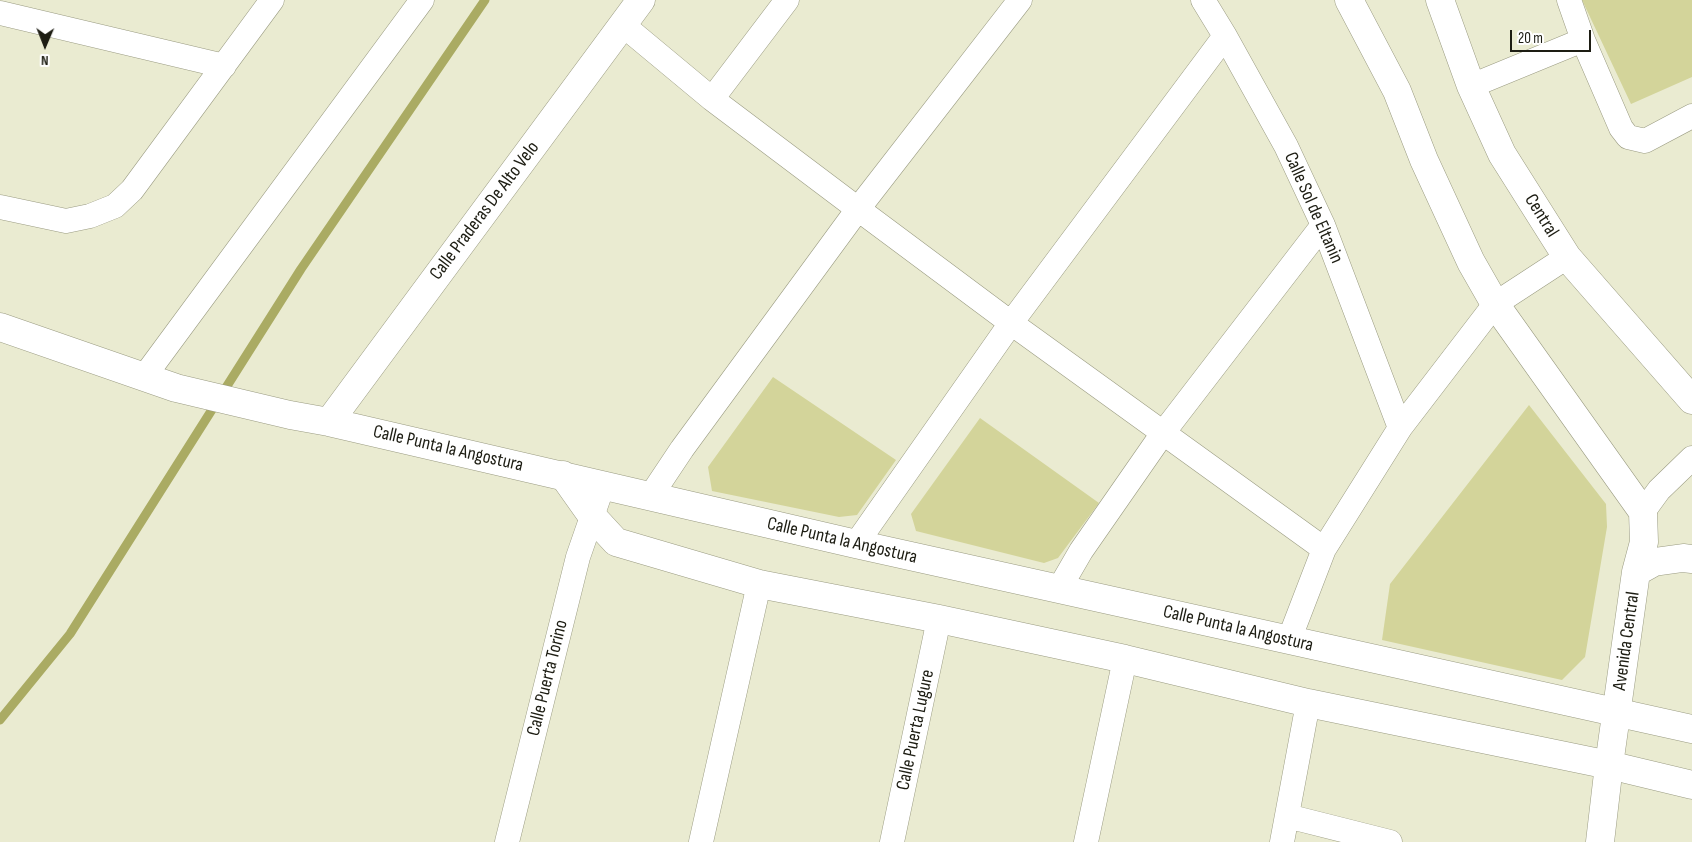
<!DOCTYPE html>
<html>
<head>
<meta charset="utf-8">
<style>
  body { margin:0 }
  #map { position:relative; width:1692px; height:842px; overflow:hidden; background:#eaebd1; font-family:"Sofia Sans Condensed",sans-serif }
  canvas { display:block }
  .north { position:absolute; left:20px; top:20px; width:50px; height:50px; -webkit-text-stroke:4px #fff; paint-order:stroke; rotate:181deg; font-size:14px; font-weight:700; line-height:20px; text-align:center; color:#1d1d13 }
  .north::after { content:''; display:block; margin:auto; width:18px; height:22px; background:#1d1d13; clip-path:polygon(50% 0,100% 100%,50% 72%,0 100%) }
  .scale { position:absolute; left:1510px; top:30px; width:81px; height:22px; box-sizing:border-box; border:2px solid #1d1d13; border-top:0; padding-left:6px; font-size:15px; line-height:18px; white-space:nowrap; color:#1d1d13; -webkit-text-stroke:4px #fff; paint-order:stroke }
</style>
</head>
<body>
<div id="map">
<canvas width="1692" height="842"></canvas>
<div class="north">N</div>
<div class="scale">20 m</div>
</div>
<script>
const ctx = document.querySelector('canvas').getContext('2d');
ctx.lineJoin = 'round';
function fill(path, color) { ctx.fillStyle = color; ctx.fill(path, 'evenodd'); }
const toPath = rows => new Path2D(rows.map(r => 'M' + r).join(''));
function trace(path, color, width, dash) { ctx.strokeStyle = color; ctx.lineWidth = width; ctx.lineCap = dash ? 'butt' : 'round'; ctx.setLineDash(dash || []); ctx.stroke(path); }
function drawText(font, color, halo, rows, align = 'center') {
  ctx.font = font + ' "Sofia Sans Condensed",sans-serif'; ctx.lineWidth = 4.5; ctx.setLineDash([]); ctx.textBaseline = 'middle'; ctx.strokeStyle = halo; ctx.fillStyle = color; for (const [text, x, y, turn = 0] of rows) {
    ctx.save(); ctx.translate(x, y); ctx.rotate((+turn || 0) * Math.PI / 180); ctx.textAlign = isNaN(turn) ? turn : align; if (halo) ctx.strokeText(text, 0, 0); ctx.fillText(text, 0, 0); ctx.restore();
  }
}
fill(toPath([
  [1582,0,1692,0,1692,77,1631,104],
  [773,377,896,460,857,515,839,517,712,491,708,467],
  [1529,405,1606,504,1607,527,1585,657,1562,680,1382,640,1390,584],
  [980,418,1099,503,1058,558,1044,563,916,531,911,514]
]), '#d3d49a');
trace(toPath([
  [0,720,70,634,301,269,485,0]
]), '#aaab63', 9);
const minor = toPath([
  [1203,0,1225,36,1286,146,1323,225,1400,428],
  [1569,0,1583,40,1621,128,1628,137,1645,141,1692,116],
  [0,13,224,66],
  [623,25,712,99,858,209,1011,323,1324,549],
  [1471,86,1583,40],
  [712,99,787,0],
  [0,207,66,221,90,216,115,206,132,190,272,0],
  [144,377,422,0],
  [650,497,682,449,858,209,1020,0],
  [1643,512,1659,490,1692,458],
  [856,544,1011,323,1225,36],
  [1059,589,1081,551,1163,433,1323,225],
  [1289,640,1324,549,1400,428,1495,304,1567,257],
  [1287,816,1390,842],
  [507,842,578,557,603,485],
  [701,842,759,584],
  [892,842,939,619],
  [1086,842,1125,659],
  [1282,842,1308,703]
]);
const tertiary = toPath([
  [1349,0,1397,91,1424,160,1471,262,1495,304,1643,512,1644,542,1636,572,1609,765,1600,842],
  [1440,0,1471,86,1502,154,1567,257,1692,400],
  [0,327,176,388,290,415,329,422,856,544,1692,729],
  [329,422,641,0],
  [563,475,592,516,616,542,759,584,939,619,1125,659,1308,703,1609,765,1692,785],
  [1636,572,1654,562,1683,558,1692,559]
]);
trace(minor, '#9a9b82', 25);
trace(tertiary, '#9a9b82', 29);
trace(minor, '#fff', 24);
trace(tertiary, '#fff', 28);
drawText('19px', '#1d1d13', '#fff', [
  ["Calle Sol de Eltanin",1313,208,66],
  ["Calle Praderas De Alto Velo",485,211,-53],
  ["Central",1541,216,58],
  ["Calle Punta la Angostura",448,449,13],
  ["Calle Punta la Angostura",842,541,13],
  ["Calle Punta la Angostura",1238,629,13],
  ["Avenida Central",1627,641,-82],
  ["Calle Puerta Torino",548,678,-76],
  ["Calle Puerta Lugure",916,730,-78]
]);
</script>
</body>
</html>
